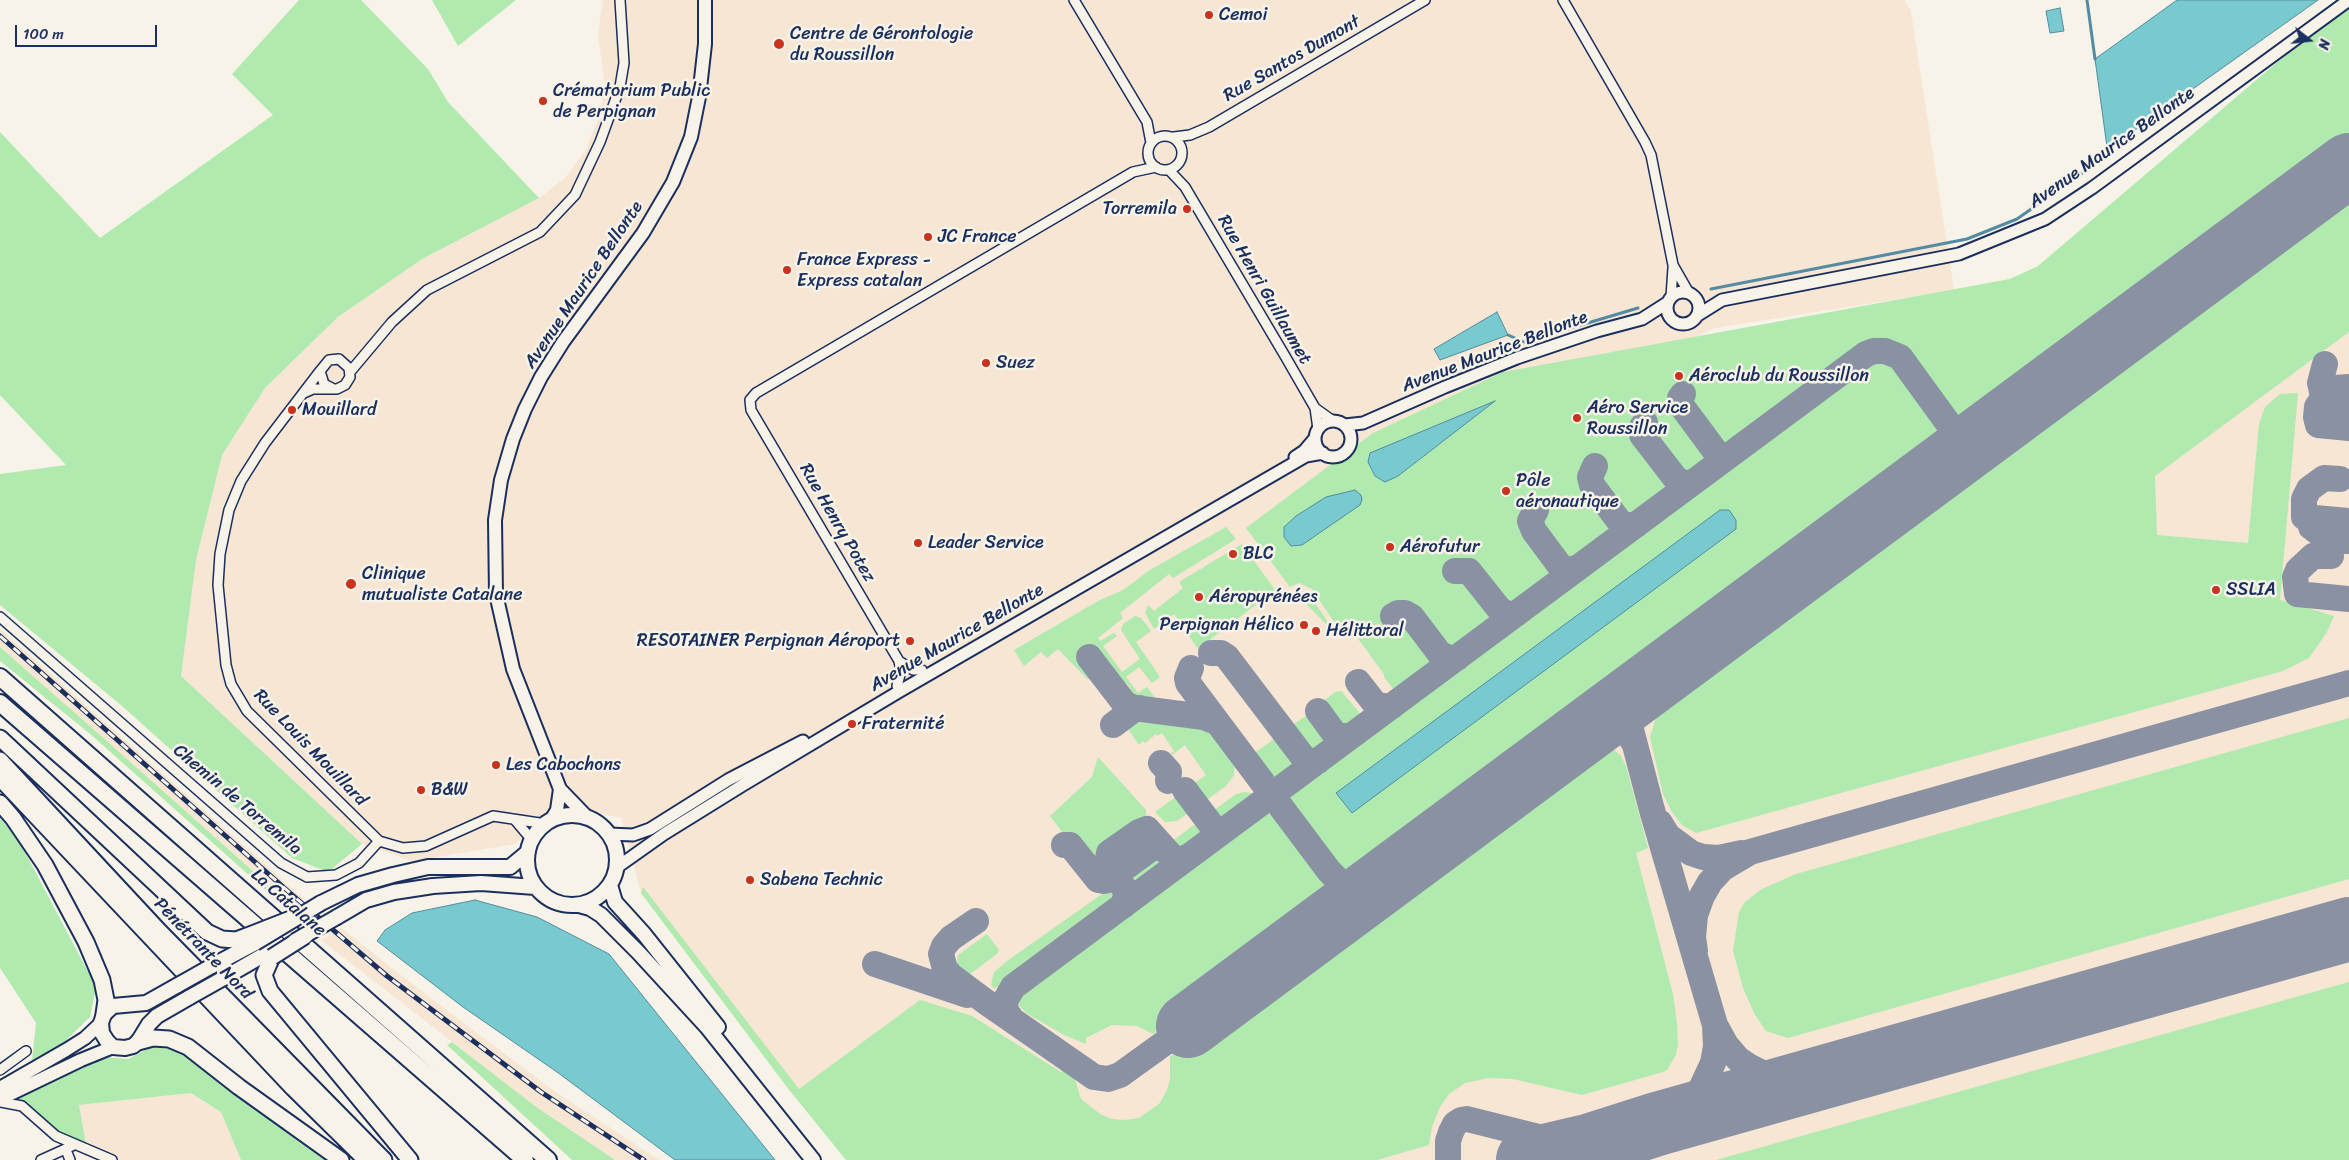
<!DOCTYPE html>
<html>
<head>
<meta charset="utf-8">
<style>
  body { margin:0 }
  #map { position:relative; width:2349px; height:1160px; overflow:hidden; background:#f7f3e8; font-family:Sriracha,sans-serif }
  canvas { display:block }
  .north { position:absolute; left:2284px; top:15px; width:50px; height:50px; -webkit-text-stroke:4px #f7f3e8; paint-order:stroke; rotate:106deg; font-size:14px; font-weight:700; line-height:20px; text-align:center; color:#1b2f5e }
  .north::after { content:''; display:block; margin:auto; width:18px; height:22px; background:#1b2f5e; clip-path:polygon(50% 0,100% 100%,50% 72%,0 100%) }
  .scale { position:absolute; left:15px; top:25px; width:142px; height:22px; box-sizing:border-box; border:2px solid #1b2f5e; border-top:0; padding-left:6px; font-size:15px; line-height:18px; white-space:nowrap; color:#1b2f5e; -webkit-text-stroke:4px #f7f3e8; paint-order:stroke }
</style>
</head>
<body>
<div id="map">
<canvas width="2349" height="1160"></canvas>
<div class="north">N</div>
<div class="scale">100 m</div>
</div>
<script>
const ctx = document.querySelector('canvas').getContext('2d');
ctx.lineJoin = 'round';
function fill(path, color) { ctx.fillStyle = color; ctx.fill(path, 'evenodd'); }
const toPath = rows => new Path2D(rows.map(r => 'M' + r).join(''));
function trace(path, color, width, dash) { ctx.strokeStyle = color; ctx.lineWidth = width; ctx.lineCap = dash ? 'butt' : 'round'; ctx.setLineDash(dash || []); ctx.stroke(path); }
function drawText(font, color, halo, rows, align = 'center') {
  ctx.font = font + ' Sriracha,sans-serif'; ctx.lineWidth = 5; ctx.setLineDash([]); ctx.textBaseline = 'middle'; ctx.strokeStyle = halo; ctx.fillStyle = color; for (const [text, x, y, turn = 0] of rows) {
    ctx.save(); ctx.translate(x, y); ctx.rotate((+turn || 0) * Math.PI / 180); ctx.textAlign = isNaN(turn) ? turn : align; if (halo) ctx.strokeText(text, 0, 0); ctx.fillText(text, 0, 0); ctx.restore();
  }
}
fill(toPath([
  [603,0,1905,0,1911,12,1954,290,2010,279,2038,266,2349,39,2349,1160,849,1160,790,1091,641,893,621,818,565,806,515,844,412,861,362,844,181,676,196,560,222,455,265,388,338,317,422,259,539,198,565,178,585,151,598,120,605,86,598,35],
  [1930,294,1567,397,1715,328],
  [0,629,118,734,304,899,291,905,0,647],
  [342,928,393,969,547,1086,659,1160,615,1160,535,1106,321,940],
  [191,1093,221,1112,241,1160,120,1160,86,1144,79,1105]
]), '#f6e6d3');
fill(toPath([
  [299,0,361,0,428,69,448,102,539,198,422,259,338,317,265,388,222,455,196,560,181,676,362,844,328,872,292,858,122,706,0,605,0,474,66,465,0,395,0,132,100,238,273,115,232,74],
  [432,0,516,0,458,46],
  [2349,1,2349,148,1981,420,1969,424,1957,420,1910,357,1900,349,1891,346,1872,346,1863,350,1723,451,1398,690,1394,690,1384,677,1384,674,1348,625,1340,631,1312,589,1299,583,1290,587,1246,528,1373,433,1503,372,2010,279,2038,266],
  [2349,192,2349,332,2155,476,2157,535,2248,543,2259,424,2265,407,2280,394,2298,393,2280,600,2334,616,2327,632,2309,658,2283,671,1696,833,1682,825,1672,812,1663,794,1650,737,1661,701,1672,686,2293,225,2295,226,2340,195],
  [1884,358,1891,360,1900,367,1945,428,1946,441,1942,449,1380,866,1358,873,1348,872,1333,864,1293,811,1290,796,1296,785,1874,359],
  [1226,527,1236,539,1173,578,1169,574,1120,613,1123,618,1098,638,1100,641,1114,633,1117,636,1103,646,1122,672,1140,659,1121,630,1123,624,1135,616,1141,618,1151,631,1136,642,1160,677,1152,683,1139,667,1126,677,1138,693,1147,687,1157,701,1191,706,1199,710,1129,699,1128,692,1131,689,1127,683,1121,687,1108,671,1113,667,1108,660,1102,666,1092,654,1087,658,1098,673,1088,680,1058,649,1047,658,1041,652,1024,666,1014,650,1098,601,1123,590,1150,570],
  [1242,544,1275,590,1198,649,1174,614,1154,629,1145,613,1148,605,1154,611,1183,588,1179,582],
  [1301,590,1313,600,1336,634,1293,591],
  [0,647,100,735,291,905,286,908,89,733,0,661],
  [1341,691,1359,712,1360,718,1347,730,1338,728,1323,707,1325,700,1335,692],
  [1309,714,1328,736,1329,740,1326,746,1314,754,1306,752,1292,733,1294,724],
  [1131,716,1210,725,1235,759,1234,775,1226,786,1177,821,1165,822,1155,812,1206,775,1185,745,1172,755,1171,753,1174,751,1162,733,1157,736,1156,734,1145,743,1143,741,1139,745,1123,722],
  [2349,718,2349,879,1788,1038,1766,1031,1755,1015,1743,988,1733,951,1739,912,1745,902,1762,889,1796,874],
  [1274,739,1281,741,1297,765,1294,770,1280,777,1269,776,1261,771,1254,760,1256,752],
  [1602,747,1613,749,1621,756,1626,766,1648,848,1636,853,1673,994,1677,1024,1678,1044,1676,1055,1667,1070,1663,1072,1582,1095,1513,1079,1488,1078,1465,1083,1449,1094,1440,1107,1432,1127,1429,1145,1377,1160,846,1160,790,1091,641,893,643,887,799,1089,920,1000,972,1016,1061,1072,1063,1070,1075,1079,1081,1099,1100,1114,1111,1119,1124,1120,1139,1118,1160,1103,1167,1090,1170,1079,1170,1057,1581,751],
  [1098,757,1146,810,1146,816,1144,821,1091,859,1071,833,1063,833,1050,816,1092,777],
  [1245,792,1251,793,1244,806,1179,853,1176,853,1171,846,1171,842,1236,794],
  [1265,813,1276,816,1282,821,1323,875,1325,897,1315,914,1153,1034,1137,1026,1112,1025,1086,1038,1086,1044,1064,1035,1026,1013,1019,1005,1021,989,1257,814],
  [0,818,18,839,96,987,90,1017,61,1045,32,1060,36,1023,0,968],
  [1143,837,1150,842,1117,866,1115,861,1119,855],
  [1154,854,1161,856,1164,863,1162,866,1138,885,1130,884,1127,880,1129,872],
  [1112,887,1118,893,1117,900,1002,986,994,988,991,985,994,972,1007,961],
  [987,934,999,950,997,954,970,974,960,970,957,963,958,955],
  [2349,982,2349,1160,1716,1160],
  [452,1042,535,1106,615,1160,572,1160,447,1045],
  [157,1044,169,1046,185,1051,333,1160,241,1160,221,1112,191,1093,79,1105,86,1144,75,1142,58,1133,23,1103,10,1099,104,1057,128,1059]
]), '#b0eaaf');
const water = toPath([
  [2177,0,2318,0,2121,140,2107,147,2095,59,2177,0],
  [2060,8,2064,31,2050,33,2046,11,2060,8],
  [1497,312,1508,335,1440,360,1434,349,1497,312],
  [1495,401,1398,476,1385,482,1375,476,1368,462,1370,453,1495,401],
  [1355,490,1361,495,1362,500,1360,505,1302,545,1291,546,1284,537,1284,527,1296,516,1326,497,1355,490],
  [1720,510,1729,510,1736,520,1736,529,1352,813,1336,793,1720,510],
  [475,900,537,917,609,954,775,1160,675,1160,557,1072,463,1007,377,941,385,930,412,913,475,900]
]);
fill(water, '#78cacf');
trace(water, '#538ca2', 1);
trace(toPath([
  [2087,0,2095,59],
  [1711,289,1967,239,2017,219,2088,169],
  [1508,335,1524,342,1638,308]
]), '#538ca2', 3);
trace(toPath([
  [2325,364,2320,383,2322,392,2328,401,2336,406,2349,410],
  [2349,387,2335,388,2327,392,2317,407,2316,417,2318,425,2349,428],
  [1683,394,1680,398,1681,405,1718,455,1726,458],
  [1645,423,1641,428,1642,435,1676,479,1684,483,1692,483],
  [1953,430,1960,435,1970,438,1990,432],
  [1595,466,1590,477,1592,485,1619,521,1625,525,1636,525],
  [2340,479,2324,478,2309,489,2304,499,2304,517,2349,521],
  [1536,510,1530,521,1534,531,1560,566,1567,570,1577,568],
  [2311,527,2328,540,2349,541],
  [2331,556,2313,556,2298,570,2295,577,2297,594,2349,599],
  [1455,571,1469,571,1500,610,1508,614,1516,614],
  [1393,616,1398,613,1405,613,1412,617,1440,654,1449,658,1457,658],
  [1211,653,1221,653,1227,657,1303,757,1309,761,1318,761],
  [1089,657,1125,704,1134,708,1204,717,1216,722],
  [1191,668,1187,678,1188,683,1329,871,1342,884,1357,890,1371,887,1392,875],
  [1358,682,1376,705,1391,707],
  [1649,685,1634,698,1629,708,1629,722,1652,810,1715,1025,1726,1045,1738,1059,1750,1067,1770,1077,1784,1081,1814,1081],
  [1318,711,1334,733,1340,736,1350,736],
  [1113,725,1133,710,1140,708],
  [1592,728,1605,720,1619,720,1634,743],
  [1161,763,1169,772,1168,781],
  [1185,790,1218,834],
  [1660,823,1668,836,1691,853,1703,857,1719,858,1742,853],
  [1064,845,1070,845,1098,880,1104,881,1112,879,1120,882,1120,878],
  [1108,880,1153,847,1165,849],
  [1123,906,1127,892,1107,864,1109,853,1139,832,1147,829,1172,857,1180,859,1188,857],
  [976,921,951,938,944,946,941,954,945,969,951,976,986,1002,1094,1077,1108,1079,1120,1075,1188,1026],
  [1695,951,1693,937,1695,915,1702,896,1710,882,1723,868,1750,852,2349,683],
  [875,964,967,995],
  [1012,1020,1006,1011,1005,1001,1013,987,1866,354,1874,351,1885,351,1900,357,1953,430,1959,444,1954,456,1944,467],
  [1657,1124,1680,1112,1700,1091,1713,1063,1716,1047,1715,1025],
  [1448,1160,1448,1141,1451,1132,1455,1124,1461,1120,1467,1119,1575,1146,1588,1146],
  [1541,1160,1553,1153]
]), '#8991a3', 26);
trace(toPath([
  [1188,1026,2349,165],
  [1528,1160,1588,1146,1657,1124,2349,929]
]), '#8991a3', 64);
const minor = toPath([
  [1074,0,1147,122,1151,143],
  [1563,0,1645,142,1651,155,1673,265,1689,293],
  '1148 153a17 17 0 1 1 34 0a17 17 0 1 1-34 0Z',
  [1174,137,1190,135,1209,127,1425,0],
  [1169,170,1185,187,1285,356,1315,408,1318,429],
  [1671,297,1673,268],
  [320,371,265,443,241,481,229,510,220,554,218,585,226,665,231,684,247,711,379,841,403,848,426,846,493,816,546,824],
  [350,372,392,322,427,290,540,232,575,195,600,142,620,87,624,63,620,0],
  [304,393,313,389,337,389,345,385,350,377,349,368,339,359,329,360,320,371,324,384,332,388],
  [1315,408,1333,421],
  [0,617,281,863,307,877,336,875,359,863,379,841],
  [899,661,913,670,922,670],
  [897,686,901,671,899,661,751,410,750,400,756,393,1133,172,1156,167],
  [515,820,532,840],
  [0,1070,26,1051],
  [0,1102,22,1106,56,1136,112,1160],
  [66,1150,70,1160],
  [41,1160,74,1145]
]);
const tertiary = toPath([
  '1667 308a16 16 0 1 1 32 0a16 16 0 1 1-32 0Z',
  [1698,315,1722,300,1959,254,2045,219,2092,188,2349,0],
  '1315 439a18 18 0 1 1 36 0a18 18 0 1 1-36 0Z',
  [1345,425,1363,423,1445,387,1517,358,1597,331,1642,319,1667,303],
  [1295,457,1304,451,1315,438],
  [609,834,633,835,650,829,728,780,803,741],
  [616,868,664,834,743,785,900,691,1306,456,1323,453]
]);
const secondary = toPath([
  [588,818,560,789,513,669,496,594,495,520,501,480,513,439,525,409,541,377,563,342,643,233,673,182,691,137,699,97,705,44,705,0],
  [551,820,557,810,560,789],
  [0,1088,66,1050,85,1038,101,1023],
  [0,1099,81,1060,113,1047]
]);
const primary = toPath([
  '527 860a45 45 0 1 1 90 0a45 45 0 1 1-90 0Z',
  [610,885,615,902,644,934,718,1027],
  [321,903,358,885,393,875,428,867,510,867,528,852],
  [579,905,590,908,601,915,638,952,707,1027,813,1160],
  [337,917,366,900,394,892,433,886,481,883,535,887],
  [210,967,255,943],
  [222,979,267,953],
  [178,985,146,1003,113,1006,104,1014,101,1023,102,1033,107,1041,113,1047,125,1048,133,1046,138,1042,149,1024,157,1016,190,997]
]);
const trunk = toPath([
  [0,738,207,932,222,939,236,940,247,936],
  [0,760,160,932,384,1160],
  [0,778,293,1088,366,1160],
  [0,803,13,818,45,865,86,942,102,980,106,1000,104,1014],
  [272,957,264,975,270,991,410,1160],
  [138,1042,153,1038,169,1039,188,1047,239,1087,341,1160]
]);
const motorway = toPath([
  [0,677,548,1160],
  [0,703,525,1160]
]);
trace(minor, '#1b2f5e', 12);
trace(tertiary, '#1b2f5e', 15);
trace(secondary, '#1b2f5e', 16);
trace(primary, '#1b2f5e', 18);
trace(trunk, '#1b2f5e', 19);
trace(motorway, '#1b2f5e', 20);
trace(minor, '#f7f3e8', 9);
trace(tertiary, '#f7f3e8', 11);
trace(secondary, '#f7f3e8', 12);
trace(primary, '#f7f3e8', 14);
trace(trunk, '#f7f3e8', 15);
trace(motorway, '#f7f3e8', 16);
const rail = toPath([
  [0,636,290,893,387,976,541,1092,644,1160]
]);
trace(rail, '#1b2f5e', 5);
trace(rail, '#f7f3e8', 3, [9]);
const primaryBridge = toPath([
  [295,941,337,917],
  [255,943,321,903],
  [178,985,210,967],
  [190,997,222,979]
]);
const trunkBridge = toPath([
  [247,936,293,918],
  [272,957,305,936]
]);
trace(primaryBridge, '#1b2f5e', 18, []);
trace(trunkBridge, '#1b2f5e', 19, []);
trace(primaryBridge, '#f7f3e8', 14);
trace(trunkBridge, '#f7f3e8', 15);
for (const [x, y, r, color] of [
  [1209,15,5,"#c8321e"],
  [779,44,6,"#c8321e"],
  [543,101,5,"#c8321e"],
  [1187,209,5,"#c8321e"],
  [928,237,5,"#c8321e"],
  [787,270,5,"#c8321e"],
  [986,363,5,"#c8321e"],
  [1679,376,5,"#c8321e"],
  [292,410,5,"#c8321e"],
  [1577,418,5,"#c8321e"],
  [1506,491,5,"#c8321e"],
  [918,543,5,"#c8321e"],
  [1390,547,5,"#c8321e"],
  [1233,554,5,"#c8321e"],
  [351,584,6,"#c8321e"],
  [2216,590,5,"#c8321e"],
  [1199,597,5,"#c8321e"],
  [1304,625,5,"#c8321e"],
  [1316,631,5,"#c8321e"],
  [910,641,5,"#c8321e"],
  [852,724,5,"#c8321e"],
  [496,765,5,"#c8321e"],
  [421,790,5,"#c8321e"],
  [750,880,5,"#c8321e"]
]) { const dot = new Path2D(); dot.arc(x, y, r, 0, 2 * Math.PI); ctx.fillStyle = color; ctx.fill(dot); trace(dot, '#f7f3e8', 2); }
drawText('18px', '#1b2f5e', '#f7f3e8', [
  ["Cemoi",1219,15],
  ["Centre de Gérontologie",790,34],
  ["du Roussillon",790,55],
  ["Crématorium Public",553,91],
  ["de Perpignan",553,112],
  ["Torremila",1177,209,"right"],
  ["JC France",938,237],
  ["France Express -",797,260],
  ["Express catalan",797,281],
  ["Suez",996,363],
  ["Aéroclub du Roussillon",1689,376],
  ["Aéro Service",1587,408],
  ["Roussillon",1587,429],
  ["Mouillard",302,410],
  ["Pôle",1516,481],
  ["aéronautique",1516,502],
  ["Leader Service",928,543],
  ["Aérofutur",1400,547],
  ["BLC",1243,554],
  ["Clinique",362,574],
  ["mutualiste Catalane",362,595],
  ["SSLIA",2226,590],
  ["Aéropyrénées",1209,597],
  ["Perpignan Hélico",1294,625,"right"],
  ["Hélittoral",1326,631],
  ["RESOTAINER Perpignan Aéroport",900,641,"right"],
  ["Fraternité",862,724],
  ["Les Cabochons",506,765],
  ["B&W",431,790],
  ["Sabena Technic",760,880]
], 'left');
drawText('18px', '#1b2f5e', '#f7f3e8', [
  ["Rue Santos Dumont",1292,59,-30],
  ["Avenue Maurice Bellonte",2112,148,-35],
  ["Avenue Maurice Bellonte",584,285,-56],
  ["Rue Henri Guillaumet",1264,290,60],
  ["Avenue Maurice Bellonte",1495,352,-21],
  ["Rue Henry Potez",837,523,60],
  ["Avenue Maurice Bellonte",957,638,-30],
  ["Rue Louis Mouillard",310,748,46],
  ["Chemin de Torremila",237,800,40],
  ["La Catalane",288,903,41],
  ["Pénétrante Nord",203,949,46]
]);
</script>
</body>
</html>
